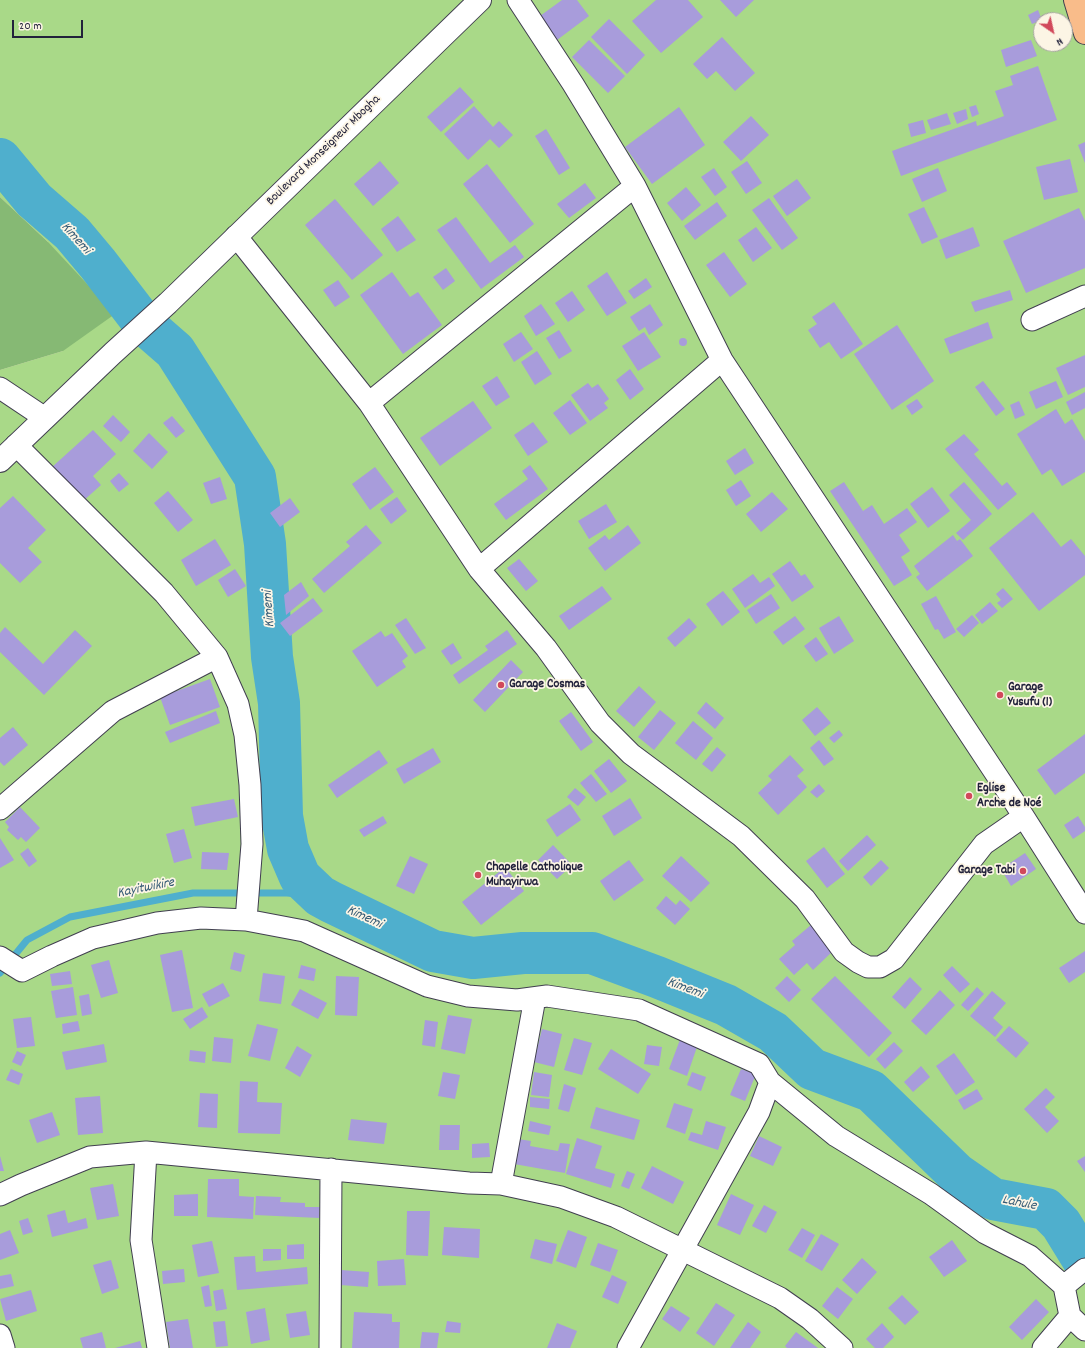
<!DOCTYPE html>
<html>
<head>
<meta charset="utf-8">
<style>
  body { margin:0 }
  #map { position:relative; width:1085px; height:1348px; overflow:hidden; background:#f0e6c8; font-family:Dekko,sans-serif }
  canvas { display:block }
  .north { position:absolute; left:1033px; top:12px; width:40px; height:40px; box-sizing:border-box; background:#fcf5e5; border:1px solid #a5a1a1; border-radius:50%; rotate:146deg; font-size:11px; font-weight:700; line-height:16px; text-align:center; color:#22223b }
  .north::after { content:''; display:block; margin:auto; width:14px; height:18px; background:#d1495b; clip-path:polygon(50% 0,100% 100%,50% 72%,0 100%) }
  .scale { position:absolute; left:12px; top:20px; width:71px; height:18px; box-sizing:border-box; border:2px solid #22223b; border-top:0; padding-left:5px; font-size:12px; line-height:14px; white-space:nowrap; color:#22223b; -webkit-text-stroke:3px #fcf5e5; paint-order:stroke }
</style>
</head>
<body>
<div id="map">
<canvas width="1085" height="1348"></canvas>
<div class="north">N</div>
<div class="scale">20 m</div>
</div>
<script>
const ctx = document.querySelector('canvas').getContext('2d');
ctx.lineJoin = 'round';
function fill(path, color) { ctx.fillStyle = color; ctx.fill(path, 'evenodd'); }
const toPath = rows => new Path2D(rows.map(r => 'M' + r).join(''));
function trace(path, color, width, dash) { ctx.strokeStyle = color; ctx.lineWidth = width; ctx.lineCap = dash ? 'butt' : 'round'; ctx.setLineDash(dash || []); ctx.stroke(path); }
function drawText(font, color, halo, rows, align = 'center') {
  ctx.font = font + ' Dekko,sans-serif'; ctx.lineWidth = 3.5; ctx.setLineDash([]); ctx.textBaseline = 'middle'; ctx.strokeStyle = halo; ctx.fillStyle = color; for (const [text, x, y, turn = 0] of rows) {
    ctx.save(); ctx.translate(x, y); ctx.rotate((+turn || 0) * Math.PI / 180); ctx.textAlign = isNaN(turn) ? turn : align; if (halo) ctx.strokeText(text, 0, 0); ctx.fillText(text, 0, 0); ctx.restore();
  }
}
fill(toPath([
  [0,0,1085,0,1085,1348,0,1348,0,370,63,351,48,242,0,197],
  [1041,20,1065,20,1065,44,1041,44]
]), '#a9d988');
fill(toPath([
  [0,197,48,242,115,314,63,351,0,370]
]), '#86b974');
trace(toPath([
  [0,973,27,940,70,917,193,893,287,893,320,896]
]), '#4fafcd', 7);
trace(toPath([
  [0,159,34,200,72,233,98,264,144,324,175,351,255,477,265,544,272,657,279,703,282,816,288,849,300,877,320,896,331,902,433,951,473,958,523,953,592,953,657,977,726,1005,773,1032,812,1069,871,1091,957,1174,993,1199,1046,1209,1061,1224,1085,1263]
]), '#4fafcd', 42);
fill(toPath([
  [562,0,577,0,589,16,557,40,540,16],
  [656,0,688,0,703,17,661,53,632,21],
  [720,0,754,0,736,17],
  [1038,10,1042,20,1032,24,1028,15],
  [609,19,645,55,627,74,591,37],
  [722,37,755,73,735,91,716,71,707,79,693,64],
  [589,40,625,76,608,93,572,57],
  [1031,40,1037,56,1006,67,1001,50],
  [1038,66,1057,120,901,176,892,151,976,121,977,126,1004,116,995,91,1013,85,1010,76],
  [460,87,474,102,441,132,427,117],
  [976,105,979,114,972,117,969,107],
  [474,106,493,127,499,121,513,135,499,148,490,139,468,160,444,134],
  [679,107,705,145,652,184,625,147],
  [966,109,968,119,957,124,953,113],
  [947,113,951,124,931,130,927,120],
  [751,116,769,135,741,161,723,142],
  [923,120,926,133,911,137,908,124],
  [546,129,570,168,559,175,535,136],
  [1085,142,1085,163,1078,145],
  [1070,159,1078,192,1044,200,1036,167],
  [380,161,399,183,373,206,354,184],
  [747,161,762,183,746,194,731,172],
  [487,164,534,224,510,243,463,184],
  [714,168,727,187,715,196,701,177],
  [938,168,947,191,922,202,912,179],
  [797,179,811,198,787,216,773,196],
  [585,183,596,198,569,218,557,204],
  [686,187,701,205,682,221,667,203],
  [769,198,798,238,782,250,752,210],
  [335,199,383,255,352,280,305,225],
  [717,202,727,216,695,240,684,226],
  [924,207,938,237,922,244,908,214],
  [1079,208,1085,221,1085,268,1026,293,1003,241],
  [398,216,416,240,397,252,381,229],
  [456,217,490,263,515,245,524,257,481,289,437,230],
  [756,227,772,248,753,262,738,240],
  [973,227,980,246,946,259,939,240],
  [724,252,747,284,730,297,706,265],
  [446,268,455,281,443,290,433,277],
  [392,272,410,297,418,292,442,325,403,354,360,295],
  [607,272,627,303,607,316,587,286],
  [646,278,652,287,634,299,628,291],
  [338,280,350,297,335,307,323,290],
  [1010,290,1013,300,975,312,971,302],
  [572,291,585,310,568,322,555,303],
  [834,302,863,344,841,359,829,342,820,348,808,330,817,324,812,317],
  [541,304,555,324,536,336,524,316],
  [650,304,663,325,649,335,645,327,639,331,630,317],
  [988,322,993,338,950,354,944,339],
  [897,325,934,381,892,410,854,354],
  [559,330,572,351,559,359,546,338],
  [521,332,533,349,514,362,503,344],
  [644,332,661,357,638,371,622,346],
  '679 342a4 4 0 1 1 8 0a4 4 0 1 1-8 0Z',
  [537,351,552,374,535,385,521,362],
  [1085,355,1085,387,1068,395,1056,368],
  [630,369,644,389,630,400,616,380],
  [497,376,510,397,496,406,482,386],
  [983,381,1005,409,996,416,975,387],
  [1056,381,1063,397,1036,409,1029,392],
  [588,383,592,388,598,384,609,399,604,403,608,408,590,421,571,395],
  [1085,392,1085,408,1072,415,1066,402],
  [917,399,923,407,912,415,906,406],
  [570,400,587,423,570,435,553,413],
  [473,401,492,428,440,466,420,438],
  [1019,401,1025,415,1015,419,1010,405],
  [1056,409,1065,424,1072,419,1085,441,1085,472,1062,486,1051,469,1042,475,1017,434],
  [113,415,130,432,121,442,103,426],
  [172,416,185,431,176,438,163,423],
  [533,422,548,442,528,456,514,435],
  [93,430,116,454,93,476,101,485,82,502,51,468],
  [149,433,168,452,152,469,133,451],
  [964,434,979,450,974,454,1002,486,1007,482,1017,494,998,510,945,449],
  [745,448,754,463,735,475,726,461],
  [530,465,548,489,506,520,494,504,528,479,522,471],
  [375,467,394,492,370,510,352,484],
  [119,473,129,484,119,492,110,481],
  [220,477,227,499,211,504,203,483],
  [741,480,751,496,736,506,726,490],
  [844,482,863,511,872,505,884,524,907,508,917,522,899,535,910,551,901,557,912,575,894,586,830,491],
  [964,482,992,514,963,540,956,533,971,520,949,495],
  [932,487,950,511,928,528,910,504],
  [168,491,193,520,178,532,154,503],
  [772,492,788,509,761,532,746,514],
  [13,496,46,530,28,548,42,562,20,583,0,563,0,508],
  [397,497,407,511,391,524,380,509],
  [290,498,300,512,280,527,270,513],
  [606,504,617,522,589,539,578,521],
  [1033,512,1061,547,1071,539,1085,556,1085,575,1039,611,989,548],
  [366,525,382,543,324,593,312,579,350,546,346,542],
  [628,525,641,543,605,571,588,548,605,535,609,540],
  [953,535,957,541,960,539,973,556,927,591,916,577,920,574,914,566],
  [215,539,231,565,196,586,181,560],
  [519,559,538,581,526,591,507,568],
  [790,561,801,576,805,574,814,587,792,602,772,574],
  [235,569,246,586,228,597,218,580],
  [753,574,760,583,769,577,775,586,745,608,732,589],
  [301,582,309,596,286,615,284,595],
  [602,586,612,599,569,630,559,616],
  [1003,588,1013,599,1002,608,997,603,1001,600,996,594],
  [723,591,740,612,722,626,706,604],
  [771,594,780,608,756,624,747,610],
  [936,596,956,632,944,639,938,629,935,630,921,604],
  [313,598,323,611,290,636,280,623],
  [990,602,998,611,982,624,975,615],
  [972,615,979,623,964,637,956,629],
  [795,616,805,629,783,645,773,632],
  [839,616,854,641,834,654,819,628],
  [406,618,426,648,415,654,395,625],
  [689,618,697,627,675,647,667,638],
  [5,627,43,664,75,630,92,646,44,695,0,652,0,633],
  [507,630,517,644,459,684,453,675,488,650,485,646],
  [381,631,385,637,392,633,408,656,402,661,406,667,377,687,352,651],
  [816,637,828,654,816,662,804,646],
  [453,643,462,658,451,665,441,651],
  [511,660,523,672,485,712,473,700],
  [210,679,220,707,170,725,160,697],
  [639,686,656,702,634,727,616,711],
  [706,702,724,718,715,729,697,713],
  [817,707,831,723,815,736,802,720],
  [660,710,676,723,654,750,638,737],
  [216,711,220,723,170,743,165,732],
  [571,712,593,742,581,751,559,721],
  [693,721,713,738,696,760,675,743],
  [13,727,28,745,4,766,0,762,0,738],
  [839,730,843,735,834,743,829,738],
  [1085,734,1085,773,1055,795,1037,770],
  [819,740,834,759,824,766,810,748],
  [717,747,726,755,712,772,702,764],
  [433,748,441,762,404,784,396,769],
  [379,750,388,763,337,798,328,785],
  [790,755,804,770,797,776,807,787,778,815,758,793,772,780,768,776],
  [609,759,627,781,611,793,594,771],
  [591,774,607,794,596,802,580,783],
  [819,784,825,791,817,798,810,792],
  [575,788,586,797,578,806,567,797],
  [630,798,642,818,614,836,602,816],
  [234,799,238,817,195,826,191,807],
  [570,804,581,820,557,837,546,820],
  [20,807,40,828,26,842,21,837,18,840,7,830,9,827,5,822],
  [383,816,387,823,364,837,359,830],
  [1078,816,1085,827,1085,831,1073,839,1064,825],
  [184,829,192,858,174,863,166,834],
  [867,835,876,845,848,871,839,861],
  [0,838,14,860,0,868],
  [553,845,572,865,557,879,538,860],
  [824,847,845,874,827,888,806,861],
  [28,848,37,861,29,867,20,854],
  [202,852,229,853,227,870,201,869],
  [1025,853,1036,869,1011,886,1001,869],
  [410,856,428,864,414,894,396,886],
  [681,856,710,883,691,902,662,876],
  [629,860,644,880,614,901,600,881],
  [881,860,889,868,871,886,863,877],
  [505,867,524,891,481,925,462,902],
  [666,896,676,905,680,900,690,909,675,925,656,908],
  [811,925,833,951,813,970,807,963,794,975,779,959,795,945,792,941],
  [182,950,193,1008,172,1012,160,955],
  [1085,951,1085,972,1069,983,1059,968],
  [234,952,245,955,241,972,230,969],
  [109,960,118,993,101,998,91,965],
  [301,965,316,969,314,981,298,978],
  [952,966,970,984,960,993,943,975],
  [70,971,72,984,52,986,50,974],
  [263,973,285,976,281,1004,259,1001],
  [336,976,359,977,357,1016,335,1015],
  [787,976,801,990,789,1002,775,988],
  [835,976,892,1033,869,1057,811,999],
  [910,977,922,989,905,1009,892,997],
  [223,983,230,996,209,1007,202,994],
  [73,987,77,1015,56,1018,51,991],
  [977,987,984,994,968,1011,961,1005],
  [300,989,327,1003,318,1019,291,1005],
  [940,990,955,1005,926,1035,911,1021],
  [992,991,1006,1003,993,1018,1003,1027,995,1037,970,1016],
  [89,994,92,1014,82,1016,79,996],
  [202,1007,208,1017,190,1029,183,1019],
  [448,1015,472,1019,465,1054,441,1049],
  [31,1017,35,1046,17,1048,13,1019],
  [425,1020,438,1022,435,1047,422,1045],
  [78,1021,80,1031,63,1034,62,1024],
  [257,1024,278,1029,270,1061,248,1056],
  [1009,1026,1029,1043,1016,1058,996,1040],
  [542,1029,562,1034,554,1067,534,1062],
  [214,1037,233,1039,231,1063,212,1061],
  [681,1037,698,1044,687,1076,669,1069],
  [574,1038,592,1043,582,1075,564,1070],
  [894,1042,903,1051,885,1069,876,1059],
  [104,1044,107,1062,66,1070,62,1052],
  [647,1045,662,1047,659,1066,644,1064],
  [297,1046,312,1055,300,1077,285,1068],
  [611,1049,651,1074,638,1094,598,1069],
  [190,1050,206,1052,205,1063,189,1061],
  [17,1051,26,1055,21,1066,12,1062],
  [954,1053,975,1082,956,1095,936,1066],
  [921,1066,930,1077,913,1092,904,1082],
  [11,1069,23,1074,19,1085,6,1080],
  [741,1069,756,1074,745,1101,730,1095],
  [443,1072,460,1075,455,1099,438,1096],
  [534,1072,552,1075,549,1097,531,1095],
  [692,1072,706,1077,701,1091,687,1085],
  [240,1081,258,1082,257,1102,282,1103,280,1134,238,1133],
  [564,1084,576,1088,569,1112,558,1109],
  [1046,1088,1055,1097,1045,1107,1059,1121,1047,1133,1024,1109],
  [977,1089,983,1099,964,1110,958,1100],
  [200,1093,218,1094,217,1128,198,1127],
  [100,1096,103,1133,78,1135,75,1098],
  [530,1097,550,1099,549,1109,530,1107],
  [674,1103,693,1109,685,1134,666,1127],
  [596,1107,640,1120,634,1140,590,1128],
  [52,1112,60,1135,37,1143,29,1120],
  [351,1119,387,1123,384,1144,348,1140],
  [530,1121,551,1126,549,1135,528,1131],
  [706,1121,726,1127,718,1150,688,1140,691,1132,702,1135],
  [440,1125,460,1125,459,1150,439,1150],
  [759,1136,782,1147,773,1166,750,1156],
  [577,1138,602,1146,595,1168,615,1174,611,1188,566,1174],
  [518,1139,531,1141,530,1146,558,1151,560,1143,570,1144,565,1173,514,1164],
  [489,1143,490,1157,472,1158,472,1144],
  [0,1156,4,1171,0,1171],
  [1085,1156,1085,1172,1077,1161],
  [652,1166,684,1182,673,1204,641,1188],
  [627,1171,635,1174,629,1189,621,1186],
  [208,1179,239,1179,239,1196,254,1197,253,1219,207,1217],
  [113,1184,119,1216,97,1220,90,1188],
  [198,1194,198,1216,174,1216,174,1195],
  [731,1194,754,1205,740,1235,717,1225],
  [256,1196,281,1197,280,1202,305,1203,305,1207,320,1207,319,1218,255,1215],
  [764,1205,777,1212,766,1233,752,1226],
  [65,1210,68,1223,86,1218,88,1228,52,1237,47,1215],
  [407,1211,430,1211,428,1256,406,1255],
  [28,1218,33,1232,23,1235,19,1221],
  [444,1227,480,1229,479,1258,442,1255],
  [802,1228,815,1235,802,1258,788,1250],
  [10,1230,19,1253,0,1260,0,1234],
  [568,1230,587,1237,576,1268,556,1261],
  [821,1234,839,1244,822,1271,805,1261],
  [535,1239,557,1244,552,1264,530,1258],
  [952,1240,967,1261,944,1277,929,1257],
  [212,1241,219,1273,198,1277,192,1245],
  [598,1243,618,1250,610,1272,590,1265],
  [304,1244,304,1259,287,1259,287,1245],
  [263,1249,281,1249,281,1260,263,1261],
  [255,1256,256,1272,307,1267,308,1284,237,1290,234,1257],
  [862,1258,877,1272,857,1294,842,1280],
  [404,1259,406,1285,378,1286,377,1261],
  [111,1260,119,1288,102,1294,93,1265],
  [184,1269,185,1282,163,1284,162,1271],
  [341,1270,369,1272,368,1287,340,1285],
  [11,1274,14,1286,0,1289,0,1276],
  [612,1275,627,1282,618,1304,602,1297],
  [209,1285,212,1306,205,1307,201,1287],
  [837,1287,853,1299,838,1319,822,1306],
  [223,1289,227,1309,216,1311,213,1291],
  [31,1290,37,1311,6,1321,0,1299],
  [902,1295,919,1312,905,1325,888,1308],
  [1036,1299,1049,1312,1022,1340,1009,1327],
  [716,1303,735,1315,714,1346,696,1333],
  [671,1306,690,1318,680,1332,662,1319],
  [265,1308,270,1340,251,1344,246,1312],
  [306,1311,310,1335,290,1338,286,1314],
  [354,1312,392,1314,392,1322,400,1322,399,1348,352,1348],
  [188,1319,193,1348,170,1348,166,1322],
  [225,1321,228,1346,216,1347,213,1322],
  [447,1321,461,1323,460,1333,445,1332],
  [748,1322,761,1332,750,1348,730,1348],
  [557,1323,577,1331,570,1348,547,1348],
  [882,1323,894,1337,883,1348,875,1348,866,1339],
  [102,1332,106,1348,83,1348,80,1338],
  [422,1332,439,1333,437,1348,420,1348],
  [796,1332,818,1348,787,1348,785,1346],
  [140,1341,142,1348,115,1348]
]), '#a89cdb');
const minor = toPath([
  [518,0,573,84,635,186,722,360,1015,803,1085,913],
  [236,236,369,403,479,569,546,648,600,723,631,754,741,836,805,899,844,952,858,962,868,967,880,967,894,959,984,844,1023,817],
  [1032,320,1085,296],
  [0,388,45,418],
  [369,403,635,186],
  [16,445,164,593,217,657,238,704,245,735,250,785,252,844,246,920],
  [479,569,722,360],
  [0,809,113,711,217,657],
  [0,957,22,971,52,956,93,938,157,923,201,918,246,920,304,931,427,986,468,996,517,1000,547,996,639,1010,759,1064,770,1082,836,1136,931,1194,985,1233,1030,1256,1064,1286,1070,1316,1085,1330],
  [146,1152,141,1240,158,1348],
  [501,1184,535,998],
  [0,1195,21,1185,90,1157,146,1152,469,1183,501,1184,561,1197,616,1217,780,1298,810,1319,842,1348],
  [1064,1286,1085,1269],
  [0,1335,4,1348],
  [330,1348,331,1169],
  [628,1348,759,1112,770,1082],
  [1043,1348,1070,1316]
]);
const tertiary = toPath([
  [0,461,113,353,168,303,480,0]
]);
const trunk = toPath([
  [1075,0,1085,33]
]);
trace(minor, '#413f50', 23);
trace(tertiary, '#413f50', 24);
trace(trunk, '#413f50', 24);
trace(minor, '#fff', 21);
trace(tertiary, '#fff', 22);
trace(trunk, '#f9bc8a', 22);
for (const [x, y, r, color] of [
  [501,685,4,"#d1495b"],
  [1000,695,4,"#d1495b"],
  [969,796,4,"#d1495b"],
  [1023,871,4,"#d1495b"],
  [478,875,4,"#d1495b"]
]) { const dot = new Path2D(); dot.arc(x, y, r, 0, 2 * Math.PI); ctx.fillStyle = color; ctx.fill(dot); trace(dot, '#fcf5e5', 1.5); }
drawText('13px', '#22223b', '#fcf5e5', [
  ["Boulevard Monseigneur Mbogha",324,151,-44]
]);
drawText('bold 13px', '#22223b', '#fcf5e5', [
  ["Garage Cosmas",509,685],
  ["Garage",1008,688],
  ["Yusufu (1)",1008,703],
  ["Eglise",977,789],
  ["Arche de Noé",977,804],
  ["Chapelle Catholique",486,868],
  ["Muhayirwa",486,883],
  ["Garage Tabi",1015,871,"right"]
], 'left');
drawText('italic 14px', '#345a75', '#fcf5e5', [
  ["Kimemi",75,239,48],
  ["Kimemi",270,609,-94],
  ["Kayitwikire",146,889,-11],
  ["Kimemi",364,918,25],
  ["Kimemi",685,989,21],
  ["Lahule",1019,1204,11]
]);
</script>
</body>
</html>
